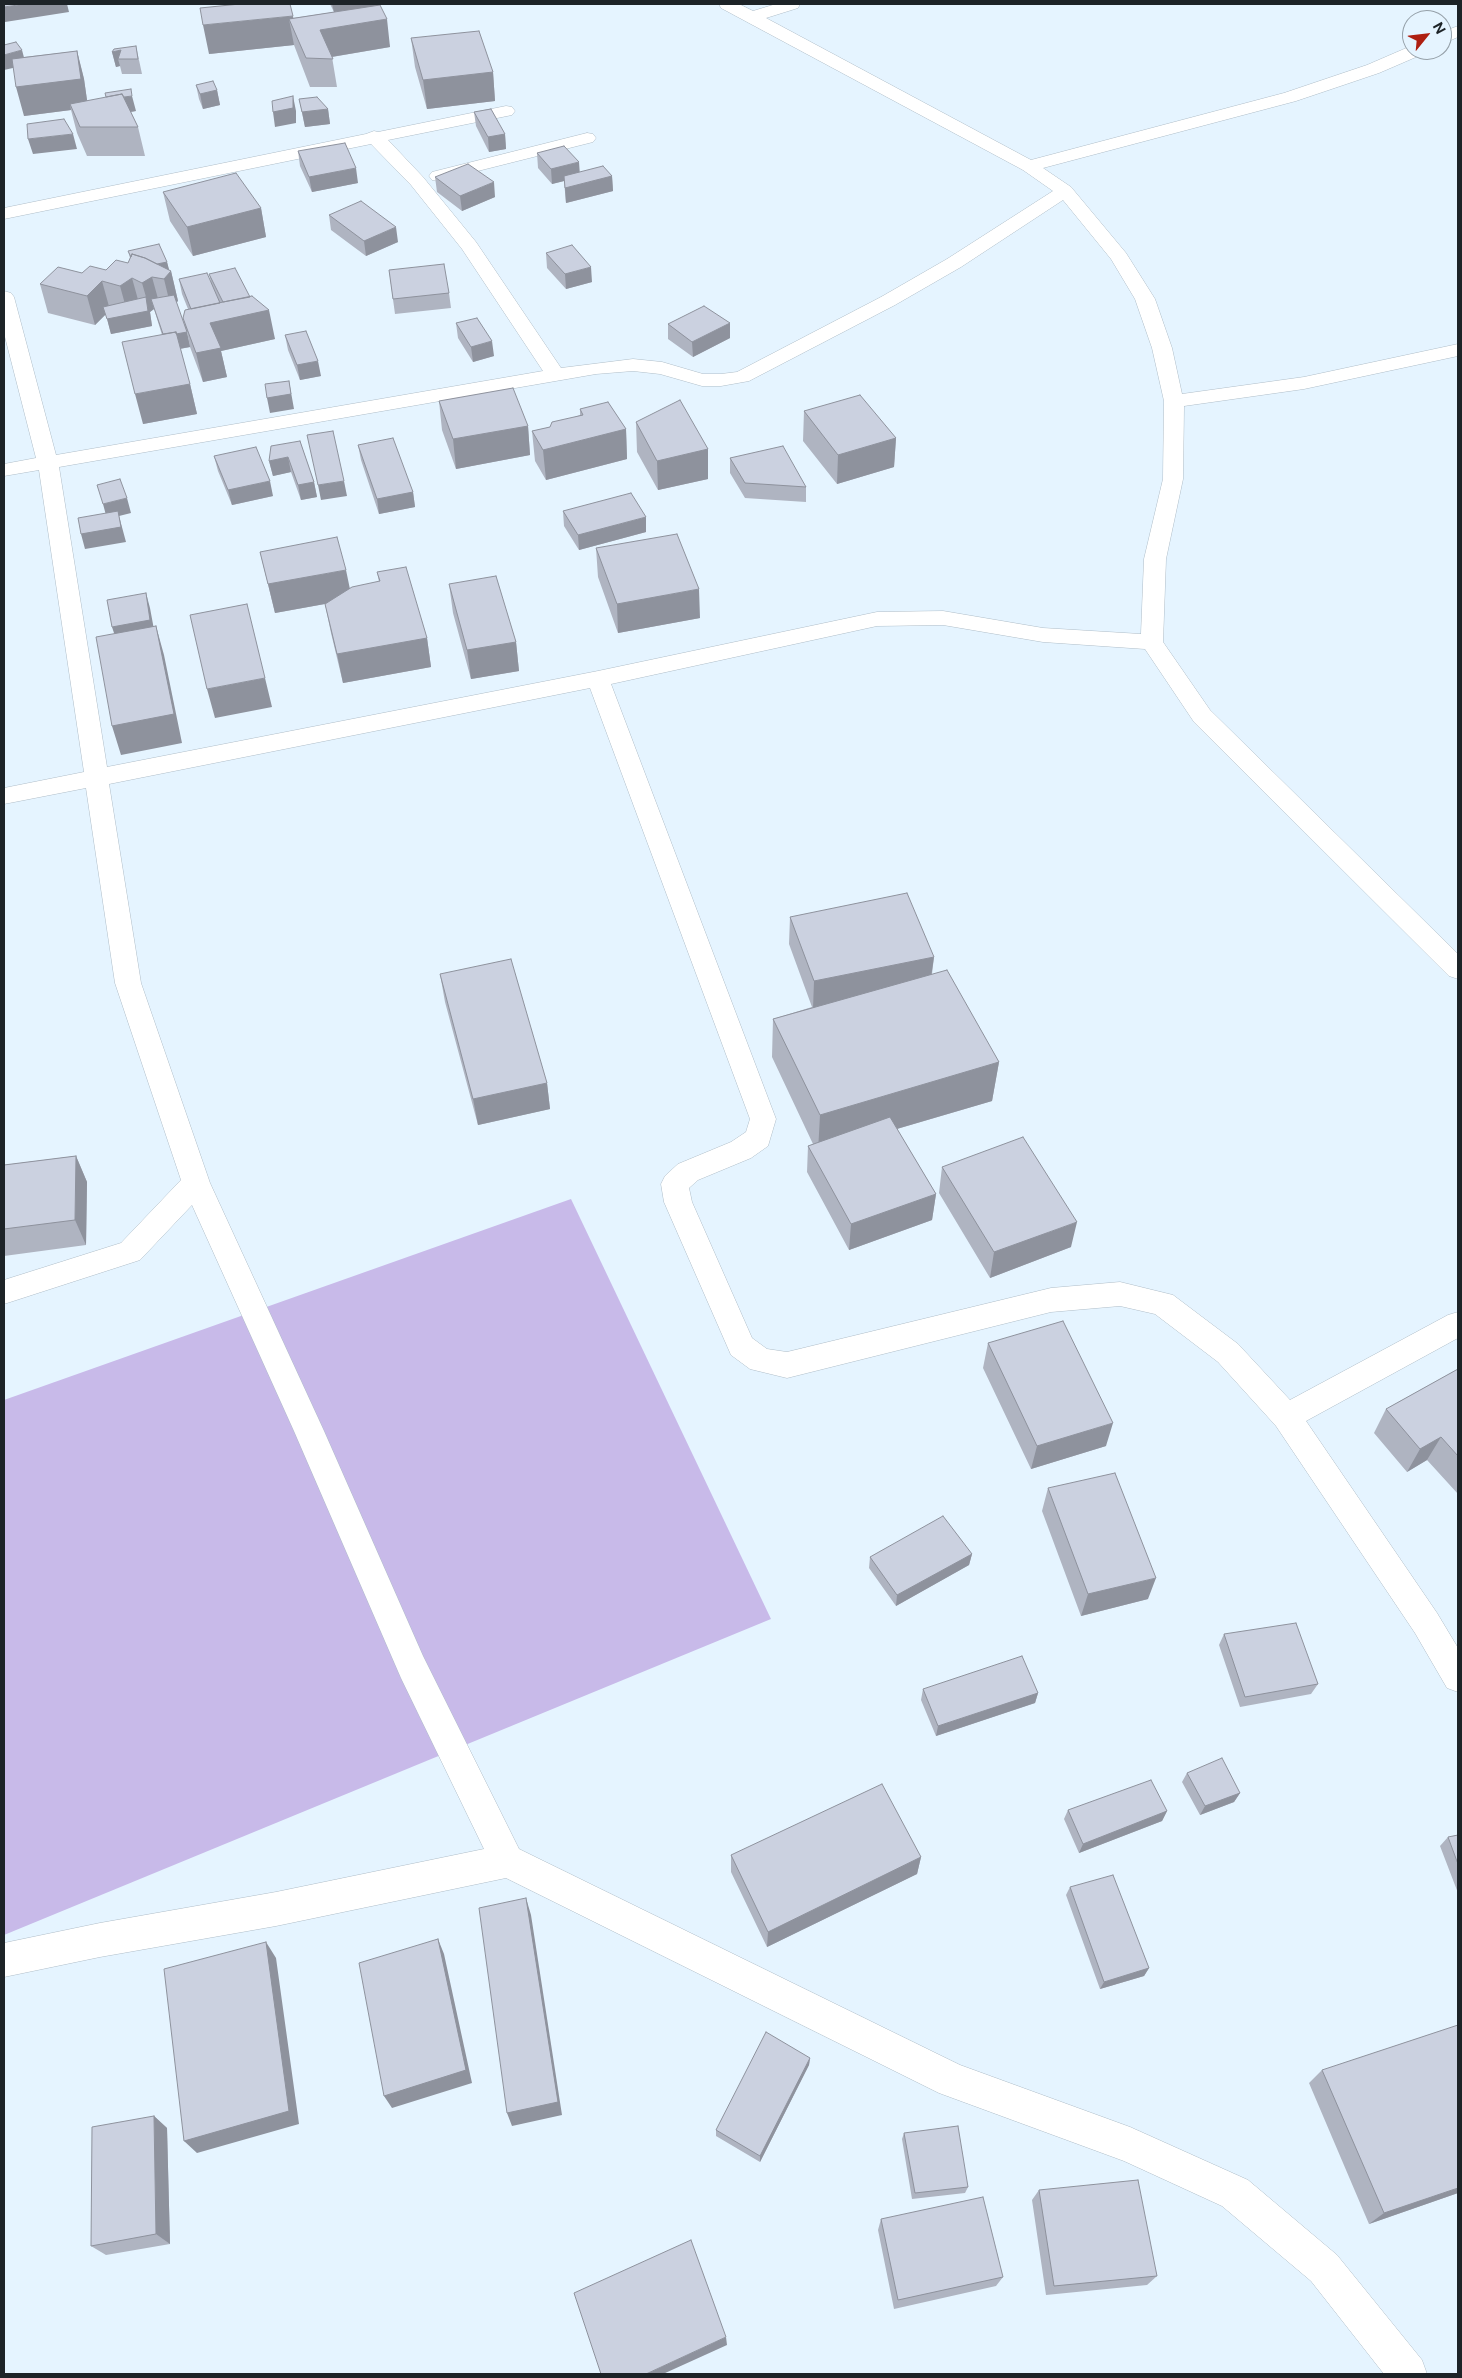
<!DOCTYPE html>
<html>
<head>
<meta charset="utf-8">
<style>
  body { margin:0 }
  #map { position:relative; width:1462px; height:2378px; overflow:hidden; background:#e5f4ff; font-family:"Public Sans",sans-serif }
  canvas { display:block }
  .frame { position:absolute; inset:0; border:5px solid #1d2327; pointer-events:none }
  .north { position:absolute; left:1402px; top:10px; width:50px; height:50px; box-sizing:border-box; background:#e5f4ff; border:1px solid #95a0a9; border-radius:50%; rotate:61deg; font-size:14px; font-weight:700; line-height:20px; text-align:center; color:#1d2327 }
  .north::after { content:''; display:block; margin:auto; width:18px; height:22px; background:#ae1f11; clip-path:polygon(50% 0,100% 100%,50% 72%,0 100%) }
</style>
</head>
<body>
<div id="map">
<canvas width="1462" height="2378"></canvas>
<div class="frame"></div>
<div class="north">N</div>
</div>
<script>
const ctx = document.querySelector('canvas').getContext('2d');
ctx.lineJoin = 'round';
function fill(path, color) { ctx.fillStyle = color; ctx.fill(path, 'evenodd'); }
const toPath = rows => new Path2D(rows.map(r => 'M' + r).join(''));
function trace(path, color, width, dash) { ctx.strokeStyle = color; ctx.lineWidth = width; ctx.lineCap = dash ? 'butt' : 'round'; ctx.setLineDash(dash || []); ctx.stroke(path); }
fill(toPath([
  [571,1199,771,1619,4,1935,4,1400]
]), '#c8bae9');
const street = toPath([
  [719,4,739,4,753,11,776,4,800,4,798,8,766,18,1031,160,1284,93,1367,65,1411,46,1412,50,1426,50,1423,54,1379,73,1296,101,1043,168,1071,187,1126,253,1155,299,1172,348,1182,394,1304,377,1458,344,1458,356,1304,389,1184,406,1183,479,1166,559,1163,642,1210,710,1458,954,1458,979,1449,976,1194,722,1145,649,1043,642,943,625,877,626,611,684,776,1119,768,1146,751,1158,698,1180,689,1188,692,1202,752,1338,767,1349,787,1352,1051,1288,1120,1282,1173,1295,1238,1344,1290,1400,1448,1315,1458,1312,1458,1338,1306,1421,1437,1613,1458,1648,1458,1692,1447,1688,1415,1633,1276,1426,1218,1362,1155,1314,1120,1306,1051,1312,787,1378,750,1369,731,1355,664,1202,661,1184,665,1176,678,1164,731,1142,746,1132,750,1119,590,688,109,784,141,983,210,1183,324,1431,423,1656,519,1849,960,2065,1130,2127,1248,2180,1337,2255,1422,2360,1427,2374,1384,2374,1311,2281,1222,2206,1124,2161,939,2093,506,1878,276,1926,100,1957,4,1977,4,1943,100,1923,276,1892,484,1849,401,1678,294,1431,192,1205,140,1260,4,1304,4,1280,121,1243,181,1180,115,983,86,788,4,804,4,788,84,772,39,470,4,476,4,464,36,458,4,333,4,291,11,293,14,297,56,455,543,371,462,249,411,185,371,144,4,219,4,208,366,134,374,131,378,132,506,106,512,107,515,111,512,115,388,140,423,177,476,242,561,368,633,359,662,362,703,374,721,374,737,372,881,297,947,259,1053,191,1023,170,721,8,719,4],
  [1063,200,1111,259,1135,299,1152,348,1164,401,1163,479,1144,559,1141,634,1043,628,943,611,877,612,598,671,107,767,59,467,596,374,633,371,660,374,702,386,721,386,749,381,895,305,961,267,1063,200],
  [1458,26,1458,37,1442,44,1442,32,1458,26],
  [587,133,593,134,596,138,593,142,438,181,432,180,429,176,432,172,587,133]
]);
trace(street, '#afbdc8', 1);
fill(street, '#fff');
fill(toPath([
  [330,4,378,4,390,47,332,57,337,87,310,87,294,45,209,54,293,18,334,12],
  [411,38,493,72,495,101,427,109,415,67],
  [136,46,142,74,122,74,120,66,116,67,112,52],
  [77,51,84,79,87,100,136,111,131,112,138,127,145,156,87,156,77,133,71,110,24,116,24,57],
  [196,85,217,90,220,105,203,109,199,99],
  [299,99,328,109,330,124,305,127],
  [474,112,505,134,506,149,489,152,476,126],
  [298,151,358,183,312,192,300,166],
  [537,153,579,172,612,176,613,191,566,203,564,181,552,184,538,168],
  [435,177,495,197,462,211,437,192],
  [163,192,261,208,266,237,193,256,170,221],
  [329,215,398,242,366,256,331,230],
  [128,251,167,262,169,271,171,271,178,301,176,302,187,332,190,347,180,349,190,384,197,414,143,424,162,335,154,309,150,312,152,326,111,334,106,314,95,325,48,313,40,284,106,270,128,263,130,258],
  [546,253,592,282,566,289,547,268],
  [389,270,449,293,451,308,395,314],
  [209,274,250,297,275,339,221,351,227,377,203,382,190,347,183,318,188,309,182,294,179,279,211,282],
  [456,323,494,356,473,362,458,338],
  [730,323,730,338,693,357,668,339,668,324],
  [285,335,321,376,300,380,288,350],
  [439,401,528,426,530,455,456,469,442,430],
  [580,409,626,429,627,459,546,480,535,461,532,431,550,427,580,415],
  [804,411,896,438,894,467,837,484,803,441],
  [636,422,708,449,708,479,658,490,637,452],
  [300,441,314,482,317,497,301,500,291,472,273,476,269,461],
  [358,445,413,492,415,507,379,514,361,460],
  [214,456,273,496,232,505,218,471],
  [730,458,806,487,806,502,745,498,730,473],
  [563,511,646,532,579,550,564,526],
  [596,548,700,618,618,633,598,577],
  [260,552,350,588,379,582,377,572,427,638,431,667,343,683,331,633,325,604,275,613],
  [449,584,516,642,519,671,471,679,453,613],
  [790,917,934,957,932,974,999,1062,992,1101,897,1129,936,1194,932,1220,849,1250,807,1172,808,1146,813,1144,772,1057,773,1019,812,1007,789,944],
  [440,974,547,1083,550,1109,478,1125,445,1002],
  [76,1156,87,1182,86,1245,4,1256,4,1165],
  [942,1167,1071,1247,990,1278,939,1193],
  [988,1343,1106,1446,1031,1469,983,1368],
  [1458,1369,1458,1494,1427,1460,1407,1472,1374,1433,1386,1409],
  [1048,1488,1148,1599,1081,1616,1042,1511],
  [972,1554,969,1565,896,1606,869,1568,870,1557],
  [1224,1634,1318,1684,1311,1694,1240,1707,1219,1645],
  [923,1689,1038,1693,1035,1703,936,1736,921,1700],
  [1187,1773,1240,1793,1234,1802,1200,1815,1182,1782],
  [1068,1810,1167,1811,1162,1821,1079,1853,1064,1819],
  [1458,1835,1458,1893,1440,1846,1448,1837],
  [731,1855,921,1857,917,1874,767,1947,731,1872],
  [1070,1887,1149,1968,1144,1976,1100,1989,1066,1895],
  [810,2058,809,2065,760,2162,716,2136,716,2130],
  [1322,2070,1458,2193,1369,2224,1309,2083],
  [154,2116,167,2128,170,2244,106,2255,91,2246],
  [904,2133,968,2187,965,2193,912,2199,902,2139],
  [1039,2190,1157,2276,1147,2285,1046,2295,1032,2200],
  [881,2219,1003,2277,996,2286,894,2309,878,2230]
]), '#afb4c1');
fill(toPath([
  [25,4,67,4,69,12,5,22,4,18,4,7],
  [332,4,378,4,379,6,334,12],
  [293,16,296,35,289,19,294,45,209,54,203,25],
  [387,19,390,47,325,58,320,30],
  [22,50,26,65,4,70,4,55],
  [121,50,118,59,120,66,116,67,112,52],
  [77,51,84,79,88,107,70,104,71,110,24,116,16,87],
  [493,72,495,101,427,109,423,80],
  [217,90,220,105,203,109,200,94],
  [132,96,136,111,110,115,106,100],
  [293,96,296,111,296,123,275,127,273,112],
  [328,109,330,124,305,127,302,112],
  [73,134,77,149,33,154,28,139],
  [505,134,506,149,489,152,488,137],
  [579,162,580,176,564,176,564,181,552,184,551,169],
  [356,168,358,183,312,192,309,177],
  [612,176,613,191,566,203,565,188],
  [494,182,495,197,462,211,460,196],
  [261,208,266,237,193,256,187,227],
  [396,227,398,242,366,256,364,241],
  [167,262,170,273,171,271,178,301,171,308,164,279,152,277,160,306,151,299,154,309,150,312,152,326,111,334,107,319,146,297,142,283,136,268],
  [591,267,592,282,566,289,565,274],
  [132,278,140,307,128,315,120,286],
  [102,281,110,310,95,325,87,296],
  [269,310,275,339,221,351,227,377,203,382,196,353,194,316],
  [730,323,730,338,693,357,692,342],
  [187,332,190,347,167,351,164,336],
  [492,341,494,356,473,362,471,347],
  [318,361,321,376,300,380,297,365],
  [289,381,294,409,270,413,267,398],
  [190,384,197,414,143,424,135,394],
  [528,426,530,455,456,469,453,439],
  [626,429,627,459,546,480,543,450],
  [896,438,894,467,837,484,838,455],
  [708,449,708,479,658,490,657,461],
  [288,457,291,472,273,476,269,461],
  [270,481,273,496,232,505,228,490],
  [344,481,347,496,321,500,318,485],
  [314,482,317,497,301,500,298,485],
  [413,492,415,507,379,514,377,499],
  [127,498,131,513,119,516,126,542,85,549,81,534,107,519,103,504],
  [646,517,646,532,579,550,578,535],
  [346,570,352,599,275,613,268,584],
  [699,589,700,618,618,633,617,604],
  [146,593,150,608,155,635,117,642,112,627],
  [156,626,164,655,182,743,121,755,112,726],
  [427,638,431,667,343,683,337,654],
  [516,642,519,671,471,679,467,650],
  [265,678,272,707,215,718,207,689],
  [934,957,930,984,813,1009,814,981],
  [999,1062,992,1101,818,1152,820,1115],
  [547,1083,550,1109,478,1125,473,1099],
  [76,1156,87,1182,86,1245,75,1220],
  [936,1194,932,1220,849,1250,851,1224],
  [1077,1222,1071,1247,990,1278,994,1252],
  [1113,1423,1106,1446,1031,1469,1037,1446],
  [1441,1437,1427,1460,1407,1472,1420,1449],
  [972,1554,969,1565,896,1606,897,1595],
  [1156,1578,1148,1599,1081,1616,1088,1594],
  [1038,1693,1035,1703,936,1736,938,1726],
  [1240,1793,1234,1802,1200,1815,1205,1806],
  [1167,1811,1162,1821,1079,1853,1083,1844],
  [921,1857,917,1874,767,1947,768,1932],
  [526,1898,531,1915,562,2115,512,2126,507,2113],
  [438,1939,444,1954,472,2083,392,2108,384,2096],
  [266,1942,276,1958,299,2124,197,2153,184,2141],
  [1149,1968,1144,1976,1100,1989,1104,1982],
  [810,2058,809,2065,760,2162,760,2156],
  [154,2116,167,2128,170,2244,156,2234],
  [1458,2188,1458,2193,1369,2224,1384,2213],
  [726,2337,727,2345,663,2374,646,2374]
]), '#8e929d');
const building = toPath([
  [4,4,25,4,4,7,4,4],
  [240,4,290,4,293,16,203,25,200,8,240,4],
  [380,5,387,19,320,30,333,59,306,58,289,19,380,5],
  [479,31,493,72,423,80,411,38,479,31],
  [16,42,22,50,4,55,4,45,16,42],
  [136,46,138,59,118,59,121,50,112,52,114,49,136,46],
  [77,51,81,79,16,87,12,59,77,51],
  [213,81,217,90,200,94,196,85,213,81],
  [131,89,132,96,124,97,122,94,106,97,105,93,131,89],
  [122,94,138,127,80,127,70,104,122,94],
  [293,96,293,108,273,112,272,101,293,96],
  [317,97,328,109,302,112,299,99,317,97],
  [491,109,505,134,488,137,474,112,491,109],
  [64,119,73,134,28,139,27,124,64,119],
  [345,143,356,168,309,177,298,151,345,143],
  [564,146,579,162,551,169,537,153,564,146],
  [468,164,494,182,460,196,435,177,468,164],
  [603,166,612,176,565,188,564,176,603,166],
  [236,173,261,208,187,227,163,192,236,173],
  [361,201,396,227,364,241,329,215,361,201],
  [159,244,167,262,157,264,145,258,132,254,131,257,128,251,159,244],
  [572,245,591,267,565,274,546,253,572,245],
  [132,254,145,258,171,271,164,279,152,277,142,283,132,278,120,286,102,281,87,296,40,284,58,267,82,273,90,266,106,270,116,260,128,263,132,254],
  [444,264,449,293,393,299,389,270,444,264],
  [235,268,250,297,223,302,209,274,235,268],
  [207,273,220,303,191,309,179,279,207,273],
  [174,295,187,332,176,334,176,332,163,334,151,299,174,295],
  [252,296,269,310,210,323,221,348,196,353,183,318,185,310,252,296],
  [146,297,148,311,107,319,103,307,146,297],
  [704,306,730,323,692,342,668,324,704,306],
  [477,318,492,341,471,347,456,323,477,318],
  [306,331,318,361,297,365,285,335,306,331],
  [176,332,190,384,135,394,122,342,176,332],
  [289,381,291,394,267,398,265,384,289,381],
  [513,388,528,426,453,439,439,401,513,388],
  [860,395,896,438,838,455,804,411,860,395],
  [680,400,708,449,657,461,636,422,680,400],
  [608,402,626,429,543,450,532,431,550,427,552,422,583,415,580,409,608,402],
  [333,431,344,481,318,485,307,435,333,431],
  [393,438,413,492,377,499,358,445,393,438],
  [300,441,314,482,298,485,288,457,269,461,271,446,300,441],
  [783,446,806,487,745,483,730,458,783,446],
  [256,447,270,481,228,490,214,456,256,447],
  [120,479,127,498,103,504,97,485,120,479],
  [631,493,646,517,578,535,563,511,631,493],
  [118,511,121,527,81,534,78,518,118,511],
  [677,534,699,589,617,604,596,548,677,534],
  [337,537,346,570,268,584,260,552,337,537],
  [406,567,427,638,337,654,325,604,352,587,380,581,377,572,406,567],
  [496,576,516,642,467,650,449,584,496,576],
  [146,593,150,620,112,627,107,600,146,593],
  [247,604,265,678,207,689,190,615,247,604],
  [156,626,174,714,112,726,96,637,156,626],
  [907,893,934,957,814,981,790,917,907,893],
  [511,959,547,1083,473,1099,440,974,511,959],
  [947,970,999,1062,820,1115,773,1019,947,970],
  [890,1117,936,1194,851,1224,808,1146,890,1117],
  [1023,1137,1077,1222,994,1252,942,1167,1023,1137],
  [76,1156,75,1220,4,1229,4,1165,76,1156],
  [1063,1321,1113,1423,1037,1446,988,1343,1063,1321],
  [1458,1369,1458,1456,1441,1437,1420,1449,1386,1409,1458,1369],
  [1115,1473,1156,1578,1088,1594,1048,1488,1115,1473],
  [943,1516,972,1554,897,1595,870,1557,943,1516],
  [1296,1623,1318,1684,1245,1697,1224,1634,1296,1623],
  [1022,1656,1038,1693,938,1726,923,1689,1022,1656],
  [1222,1758,1240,1793,1205,1806,1187,1773,1222,1758],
  [1151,1780,1167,1811,1083,1844,1068,1810,1151,1780],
  [882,1784,921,1857,768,1932,731,1855,882,1784],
  [1458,1835,1458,1864,1448,1837,1458,1835],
  [1113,1875,1149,1968,1104,1982,1070,1887,1113,1875],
  [526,1898,558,2102,507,2113,479,1908,526,1898],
  [438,1939,466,2070,384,2096,359,1963,438,1939],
  [266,1942,289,2111,184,2141,164,1969,266,1942],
  [1458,2025,1458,2188,1384,2213,1322,2070,1458,2025],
  [766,2032,810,2058,760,2156,716,2130,766,2032],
  [154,2116,156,2234,91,2246,92,2127,154,2116],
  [958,2126,968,2187,915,2193,904,2133,958,2126],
  [1138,2180,1157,2276,1054,2286,1039,2190,1138,2180],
  [983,2197,1003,2277,898,2300,881,2219,983,2197],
  [691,2240,726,2337,646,2374,601,2374,574,2293,691,2240]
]);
fill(building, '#cbd1e0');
trace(building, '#8e929d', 1);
</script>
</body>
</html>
